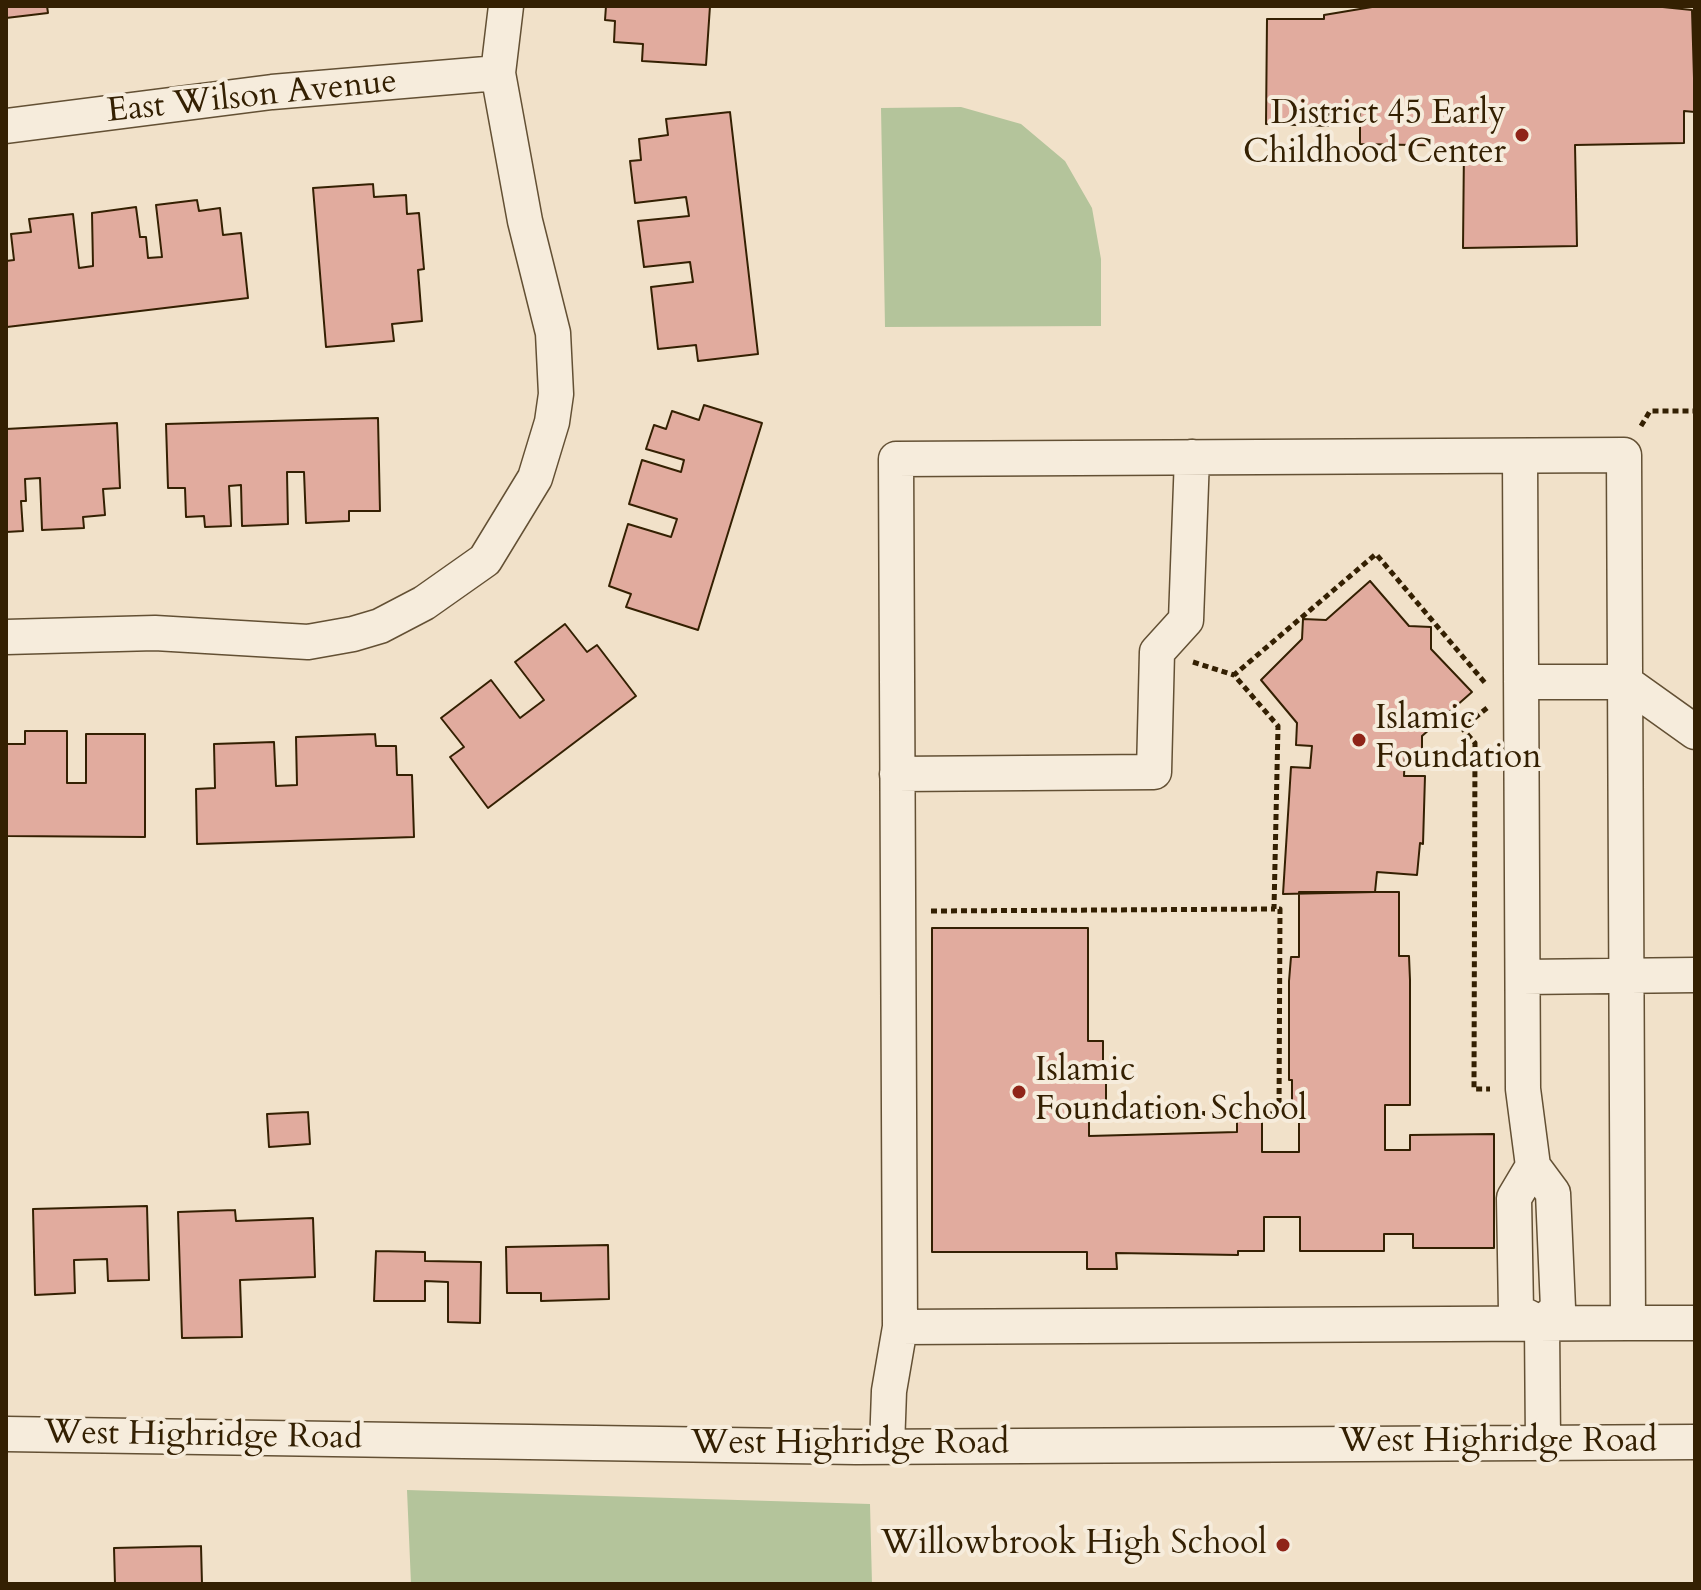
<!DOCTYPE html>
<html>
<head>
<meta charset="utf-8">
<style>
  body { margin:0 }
  #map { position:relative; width:1701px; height:1590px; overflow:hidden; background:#f1e1c9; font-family:Cardo,serif }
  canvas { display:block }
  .frame { position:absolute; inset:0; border:8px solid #342002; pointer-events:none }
</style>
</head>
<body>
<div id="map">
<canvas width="1701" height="1590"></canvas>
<div class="frame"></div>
</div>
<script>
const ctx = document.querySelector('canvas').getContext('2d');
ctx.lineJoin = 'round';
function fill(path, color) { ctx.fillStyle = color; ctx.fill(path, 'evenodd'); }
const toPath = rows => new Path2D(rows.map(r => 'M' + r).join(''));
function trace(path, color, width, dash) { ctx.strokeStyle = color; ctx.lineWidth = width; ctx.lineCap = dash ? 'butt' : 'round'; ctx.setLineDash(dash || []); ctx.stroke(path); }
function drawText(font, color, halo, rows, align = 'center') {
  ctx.font = font + ' Cardo,serif'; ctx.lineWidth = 8; ctx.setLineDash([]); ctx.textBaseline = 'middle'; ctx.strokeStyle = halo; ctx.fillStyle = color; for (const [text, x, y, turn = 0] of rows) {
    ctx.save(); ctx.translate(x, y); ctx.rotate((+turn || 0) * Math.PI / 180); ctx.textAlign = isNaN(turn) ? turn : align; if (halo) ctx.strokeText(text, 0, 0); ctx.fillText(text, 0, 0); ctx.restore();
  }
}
fill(toPath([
  [961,107,1021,124,1065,161,1092,208,1101,259,1101,326,885,327,881,108],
  [407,1490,870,1504,872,1584,411,1584]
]), '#b4c49b');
const building = toPath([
  [6,6,47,6,48,13,6,18,6,6],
  [606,6,710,6,706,65,642,61,643,44,614,42,615,21,605,20,606,6],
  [1378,6,1653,6,1692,10,1695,112,1684,111,1684,143,1575,145,1577,246,1463,248,1464,146,1360,144,1360,111,1329,110,1328,126,1266,124,1267,19,1324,19,1324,15,1378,6],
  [730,112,758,354,698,361,696,345,658,349,651,287,693,282,690,262,644,267,638,221,689,216,686,197,635,203,630,161,641,160,639,139,668,135,666,119,730,112],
  [373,184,374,197,406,195,407,214,419,213,424,269,418,270,422,321,392,324,394,341,326,347,313,188,373,184],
  [197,200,199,211,220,208,223,235,241,233,248,298,7,327,6,261,14,260,11,234,31,232,29,219,73,214,79,268,93,266,92,213,136,207,140,237,146,237,148,258,162,257,156,205,197,200],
  [704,405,762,423,698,630,626,607,631,594,609,586,628,524,671,537,677,519,629,504,642,460,681,472,684,460,646,449,654,425,666,429,672,411,699,420,704,405],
  [378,418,380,511,349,511,349,521,306,523,304,472,287,472,288,524,242,526,241,485,229,486,231,526,205,527,204,516,186,517,185,488,168,488,166,424,378,418],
  [117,423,120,488,103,489,105,515,83,517,84,528,42,530,40,478,25,479,26,501,21,501,23,531,6,532,6,429,117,423],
  [1370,581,1409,626,1431,627,1431,649,1472,692,1422,736,1422,754,1405,753,1404,776,1425,776,1423,844,1420,843,1417,875,1377,872,1375,892,1283,894,1291,767,1310,768,1312,746,1296,745,1297,723,1261,680,1302,639,1303,619,1326,620,1370,581],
  [565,624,587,652,597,645,636,696,488,808,450,757,464,747,441,718,491,680,520,718,544,700,515,662,565,624],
  [25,731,67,731,67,783,86,783,86,734,145,734,145,837,6,836,6,744,25,744,25,731],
  [375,734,376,746,396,746,397,775,412,775,414,837,197,844,196,789,215,788,214,744,274,742,276,786,297,785,296,737,375,734],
  [1299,892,1399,892,1399,956,1409,956,1410,980,1410,1105,1385,1105,1385,1150,1410,1150,1410,1135,1494,1134,1494,1248,1413,1248,1413,1234,1384,1234,1384,1251,1300,1251,1300,1217,1264,1217,1264,1251,1238,1251,1238,1255,1116,1253,1117,1269,1087,1269,1087,1252,932,1252,932,928,1088,928,1088,1041,1103,1041,1103,1065,1106,1065,1106,1106,1089,1106,1089,1136,1237,1132,1237,1120,1262,1120,1262,1152,1299,1152,1299,1104,1292,1105,1292,1080,1289,1080,1289,981,1291,957,1299,957,1299,892],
  [308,1112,310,1144,269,1147,267,1114,308,1112],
  [147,1206,149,1280,108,1281,107,1259,74,1260,75,1293,35,1295,33,1209,147,1206],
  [235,1210,236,1221,313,1218,315,1277,240,1280,242,1337,182,1338,178,1212,235,1210],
  [608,1245,609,1299,541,1301,541,1293,507,1293,506,1247,608,1245],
  [376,1251,425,1252,425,1261,481,1262,480,1323,448,1322,448,1282,425,1281,425,1301,374,1301,376,1251],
  [201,1546,202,1584,115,1584,114,1548,201,1546]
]);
fill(building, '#e1ab9e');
trace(building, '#342002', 2);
const minor = toPath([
  [6,126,272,92,498,73],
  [1520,456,1523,1089,1533,1166,1514,1198,1516,1311,1542,1324],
  [6,637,155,633,308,642,353,634,380,626,424,603,485,560,535,478,552,422,556,394,553,333,525,221,498,73,506,6],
  [1521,682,1625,682,1695,732],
  [897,774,1154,772,1157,652,1186,620,1192,457],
  [1523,977,1695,975],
  [1533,1166,1553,1193,1558,1308,1542,1324,1543,1443],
  [1628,1323,1695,1323],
  [6,1434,856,1447,1695,1442],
  [887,1447,889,1391,900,1327,896,459,1624,455,1628,1323,900,1327]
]);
trace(minor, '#635034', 37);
trace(toPath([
  [1641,426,1650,411,1695,411],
  [1193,662,1234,675],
  [1487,708,1462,728,1475,743,1474,1089,1490,1089],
  [931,911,1274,909],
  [1089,1113,1279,1114,1280,909,1274,909,1278,726,1234,675,1376,554,1486,684]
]), '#342002', 5, [6, 4]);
trace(minor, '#f6ecdc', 34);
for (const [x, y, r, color] of [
  [1522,135,8,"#8f2418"],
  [1359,740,8,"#8f2418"],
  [1019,1092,8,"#8f2418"],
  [1283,1545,8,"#8f2418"]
]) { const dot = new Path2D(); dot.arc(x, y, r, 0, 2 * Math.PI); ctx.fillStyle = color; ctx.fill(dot); trace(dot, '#f6ecdc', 3); }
drawText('34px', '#342002', '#f6ecdc', [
  ["East Wilson Avenue",252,98,-6],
  ["West Highridge Road",203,1437,1],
  ["West Highridge Road",1498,1443],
  ["West Highridge Road",850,1445]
]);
drawText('34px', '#342002', '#f6ecdc', [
  ["District 45 Early",1506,115],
  ["Childhood Center",1506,154],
  ["Islamic",1375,720,"left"],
  ["Foundation",1375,759,"left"],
  ["Islamic",1035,1072,"left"],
  ["Foundation School",1035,1111,"left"],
  ["Willowbrook High School",1267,1545]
], 'right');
</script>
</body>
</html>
